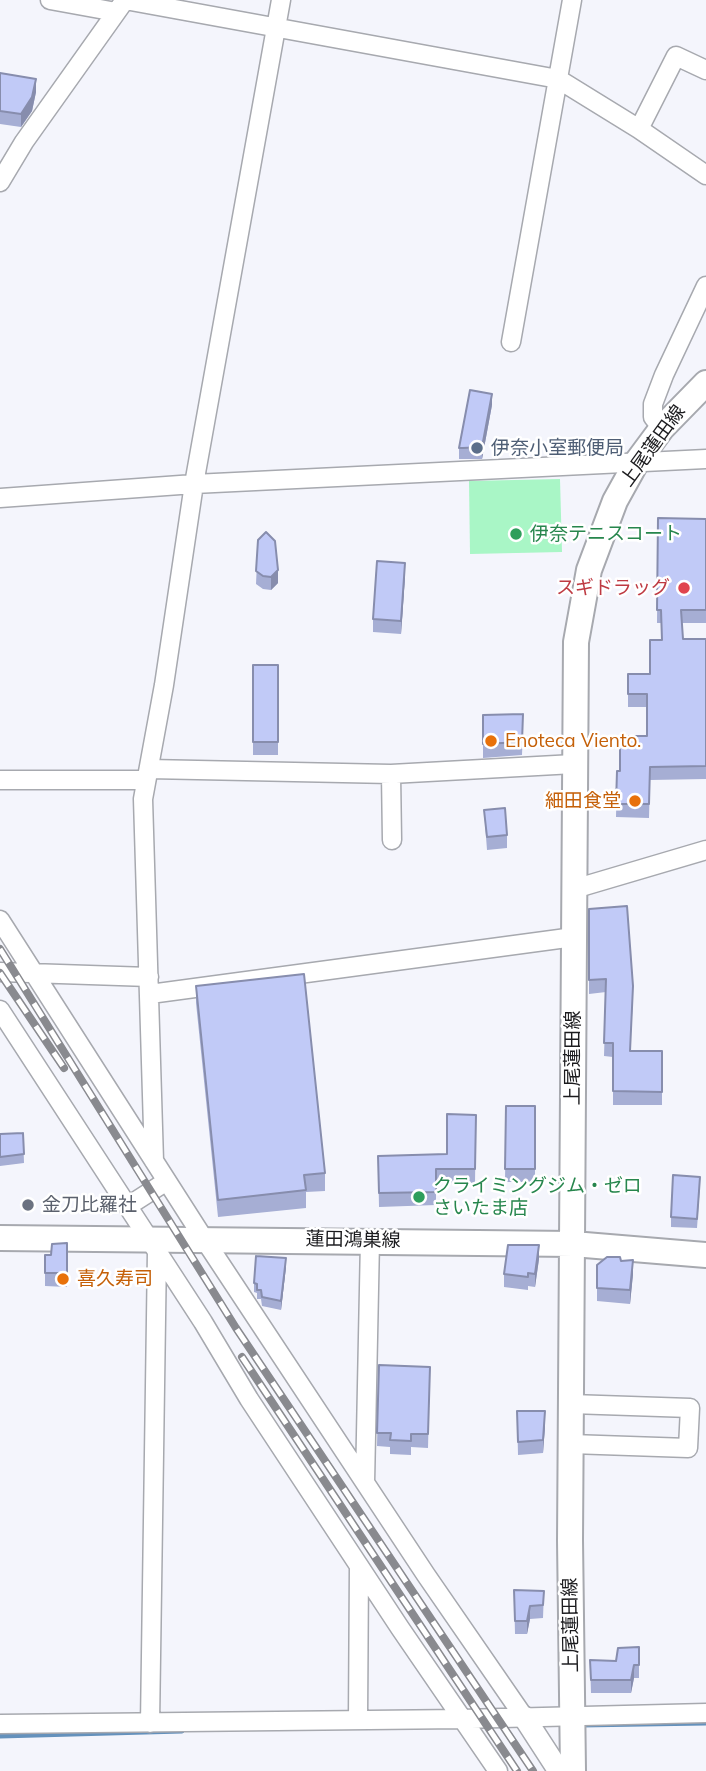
<!DOCTYPE html>
<html>
<head>
<meta charset="utf-8">
<style>
  body { margin:0 }
  canvas { display:block; background:#f4f5fc }
</style>
</head>
<body>
<canvas width="706" height="1771"></canvas>
<script>
const ctx = document.querySelector('canvas').getContext('2d');
ctx.lineJoin = 'round';
function fill(path, color) { ctx.fillStyle = color; ctx.fill(path, 'evenodd'); }
const toPath = rows => new Path2D(rows.map(r => 'M' + r).join(''));
function trace(path, color, width, dash) { ctx.strokeStyle = color; ctx.lineWidth = width; ctx.lineCap = dash ? 'butt' : 'round'; ctx.setLineDash(dash || []); ctx.stroke(path); }
function drawText(font, color, halo, rows, align = 'center') {
  ctx.font = font + ' Mulish,"Noto Sans JP",sans-serif'; ctx.lineWidth = 5; ctx.setLineDash([]); ctx.textBaseline = 'middle'; ctx.strokeStyle = halo; ctx.fillStyle = color; for (const [text, x, y, turn = 0] of rows) {
    ctx.save(); ctx.translate(x, y); ctx.rotate((+turn || 0) * Math.PI / 180); ctx.textAlign = isNaN(turn) ? turn : align; if (halo) ctx.strokeText(text, 0, 0); ctx.fillText(text, 0, 0); ctx.restore();
  }
}
fill(toPath([
  [560,479,562,552,470,554,469,481]
]), '#a9f6c6');
trace(toPath([
  [580,1725,706,1723],
  [0,1736,182,1731]
]), '#6491bc', 5);
const minor = toPath([
  [50,0,116,12],
  [125,0,558,79,639,129,706,175],
  [639,129,676,56,706,70],
  [0,182,24,142,125,0],
  [511,342,572,0],
  [662,428,653,417,653,404,664,375,706,286],
  [0,498,194,484,706,459],
  [149,769,391,774,574,764],
  [391,774,392,840],
  [0,780,146,780],
  [574,889,706,850],
  [0,920,204,1239,426,1575,524,1717],
  [0,972,149,977],
  [150,994,574,937],
  [0,1010,203,1322,249,1399,400,1628,498,1771],
  [154,1161,143,799,164,685,194,484,281,0],
  [128,1206,167,1181],
  [571,1444,688,1448,690,1408,571,1404],
  [365,1483,370,1240],
  [358,1720,359,1566],
  [150,1723,157,1251],
  [0,1724,461,1719,706,1713]
]);
const tertiary = toPath([
  [524,1717,559,1771]
]);
const secondary = toPath([
  [0,1238,573,1244,706,1255],
  [573,1771,570,1540,576,642,589,570,615,501,636,463,662,428,706,383]
]);
trace(minor, '#a7a9af', 21);
trace(tertiary, '#a7a9af', 24);
trace(secondary, '#a7a9af', 28);
trace(minor, '#fff', 18);
trace(tertiary, '#fff', 21);
trace(secondary, '#fff', 24);
const rail = toPath([
  [0,949,236,1328,533,1771],
  [0,973,64,1068],
  [242,1357,517,1771]
]);
trace(rail, '#898a8f', 8);
trace(rail, '#fff', 5, [16]);
fill(toPath([
  [0,73,36,92,32,111,21,127,0,124],
  [492,405,482,459,459,459,459,448],
  [658,518,706,519,706,623,682,623,683,639,706,639,706,779,650,780,649,818,616,817,617,771,620,771,647,736,647,707,628,707,628,674,650,674,662,640,661,623,657,623],
  [258,540,278,583,271,590,263,589,256,584],
  [405,576,401,634,373,632,373,619],
  [253,665,278,665,278,755,253,755],
  [483,715,523,728,522,755,483,758],
  [484,810,507,835,507,848,487,850],
  [589,909,633,999,630,1051,662,1051,662,1105,613,1105,613,1057,604,1056,606,992,589,994],
  [196,986,325,1173,325,1191,306,1192,306,1208,218,1217,196,1003],
  [506,1106,535,1106,535,1182,505,1182],
  [476,1115,475,1183,436,1182,436,1205,379,1207,378,1156,447,1154],
  [23,1133,24,1163,0,1166,0,1134],
  [700,1186,697,1228,671,1227,671,1217],
  [67,1243,67,1287,45,1286,45,1255,51,1255],
  [539,1259,535,1287,528,1286,528,1290,504,1287,504,1274],
  [621,1261,633,1274,630,1304,597,1301,597,1265],
  [286,1267,281,1310,262,1306,261,1299,257,1299,257,1293,254,1292,254,1283],
  [379,1365,430,1367,428,1448,411,1447,411,1455,390,1454,390,1447,377,1446],
  [517,1411,545,1425,543,1453,518,1455],
  [514,1590,544,1591,543,1618,530,1619,527,1634,515,1634],
  [639,1647,639,1678,634,1678,631,1693,591,1693,590,1660,616,1661]
]), '#a6aed4');
fill(toPath([
  [36,79,36,92,32,111,21,127,21,114],
  [492,394,492,405,482,459,482,447],
  [405,563,405,576,401,634,401,621],
  [278,570,278,583,271,590,271,577],
  [539,1245,539,1259,535,1287,535,1274],
  [286,1258,286,1267,281,1310,281,1301],
  [633,1260,633,1274,630,1304,630,1290],
  [545,1411,545,1425,543,1453,543,1440],
  [530,1606,530,1619,527,1634,527,1621],
  [634,1665,634,1678,631,1693,631,1680]
]), '#878dad');
const building = toPath([
  [0,73,36,79,32,97,21,114,0,111,0,73],
  [470,390,492,394,482,447,463,448,459,448,470,390],
  [658,518,706,519,706,610,681,610,683,639,706,639,706,766,650,767,649,804,616,804,617,771,620,771,620,736,647,736,647,694,628,694,628,674,650,674,650,640,662,640,661,610,657,610,658,518],
  [266,532,275,541,278,570,271,577,263,576,256,571,258,540,266,532],
  [377,561,405,563,401,621,373,619,377,561],
  [253,665,278,665,278,742,253,742,253,665],
  [523,714,522,742,483,744,483,715,523,714],
  [505,808,507,835,487,837,484,810,505,808],
  [627,906,633,986,630,1051,662,1051,662,1092,613,1091,613,1043,604,1043,606,979,589,980,589,909,627,906],
  [304,974,325,1173,304,1175,306,1190,218,1200,196,986,304,974],
  [506,1106,535,1106,535,1169,505,1169,506,1106],
  [447,1114,476,1115,475,1169,436,1169,436,1192,379,1193,378,1156,447,1154,447,1114],
  [23,1133,24,1154,0,1157,0,1134,23,1133],
  [673,1175,700,1177,697,1219,671,1217,673,1175],
  [67,1243,67,1273,45,1273,45,1255,51,1255,52,1244,67,1243],
  [508,1245,539,1245,535,1274,528,1273,528,1277,504,1274,508,1245],
  [256,1256,286,1258,281,1301,262,1297,261,1290,257,1290,257,1284,254,1283,256,1256],
  [607,1257,620,1257,621,1261,633,1260,630,1290,597,1288,597,1265,607,1257],
  [379,1365,430,1367,428,1434,411,1434,411,1441,390,1440,391,1433,377,1433,379,1365],
  [517,1411,545,1411,543,1440,518,1442,517,1411],
  [514,1590,544,1591,543,1605,530,1606,527,1621,515,1621,514,1590],
  [639,1647,639,1665,634,1665,631,1680,591,1680,590,1660,616,1661,618,1648,639,1647]
]);
fill(building, '#c1caf7');
trace(building, '#878dad', 2);
for (const [x, y, r, color] of [
  [477,448,7,"#5c6f8a"],
  [516,534,7,"#2e9e5b"],
  [684,588,7,"#e0444e"],
  [491,741,7,"#e8710a"],
  [635,801,7,"#e8710a"],
  [419,1197,7,"#2e9e5b"],
  [28,1205,7,"#6b7280"],
  [63,1279,7,"#e8710a"]
]) { const dot = new Path2D(); dot.arc(x, y, r, 0, 2 * Math.PI); ctx.fillStyle = color; ctx.fill(dot); trace(dot, '#fff', 2.5); }
drawText('19px', '#1b1b1e', '#fff', [
  ["上尾蓮田線",653,446,-54],
  ["上尾蓮田線",573,1058,-90],
  ["蓮田鴻巣線",353,1240,1],
  ["上尾蓮田線",571,1625,-91]
]);
drawText('19px', '#4e5e75', '#fff', [
  ["伊奈小室郵便局",491,448]
], 'left');
drawText('19px', '#27864d', '#fff', [
  ["伊奈テニスコート",530,534],
  ["クライミングジム・ゼロ",433,1186],
  ["さいたま店",433,1208]
], 'left');
drawText('19px', '#be3a42', '#fff', [
  ["スギドラッグ",670,588]
], 'right');
drawText('19px', '#c56008', '#fff', [
  ["Enoteca Viento.",505,741],
  ["細田食堂",621,801,"right"],
  ["喜久寿司",77,1279]
], 'left');
drawText('19px', '#5b616d', '#fff', [
  ["金刀比羅社",42,1205]
], 'left');
</script>
</body>
</html>
